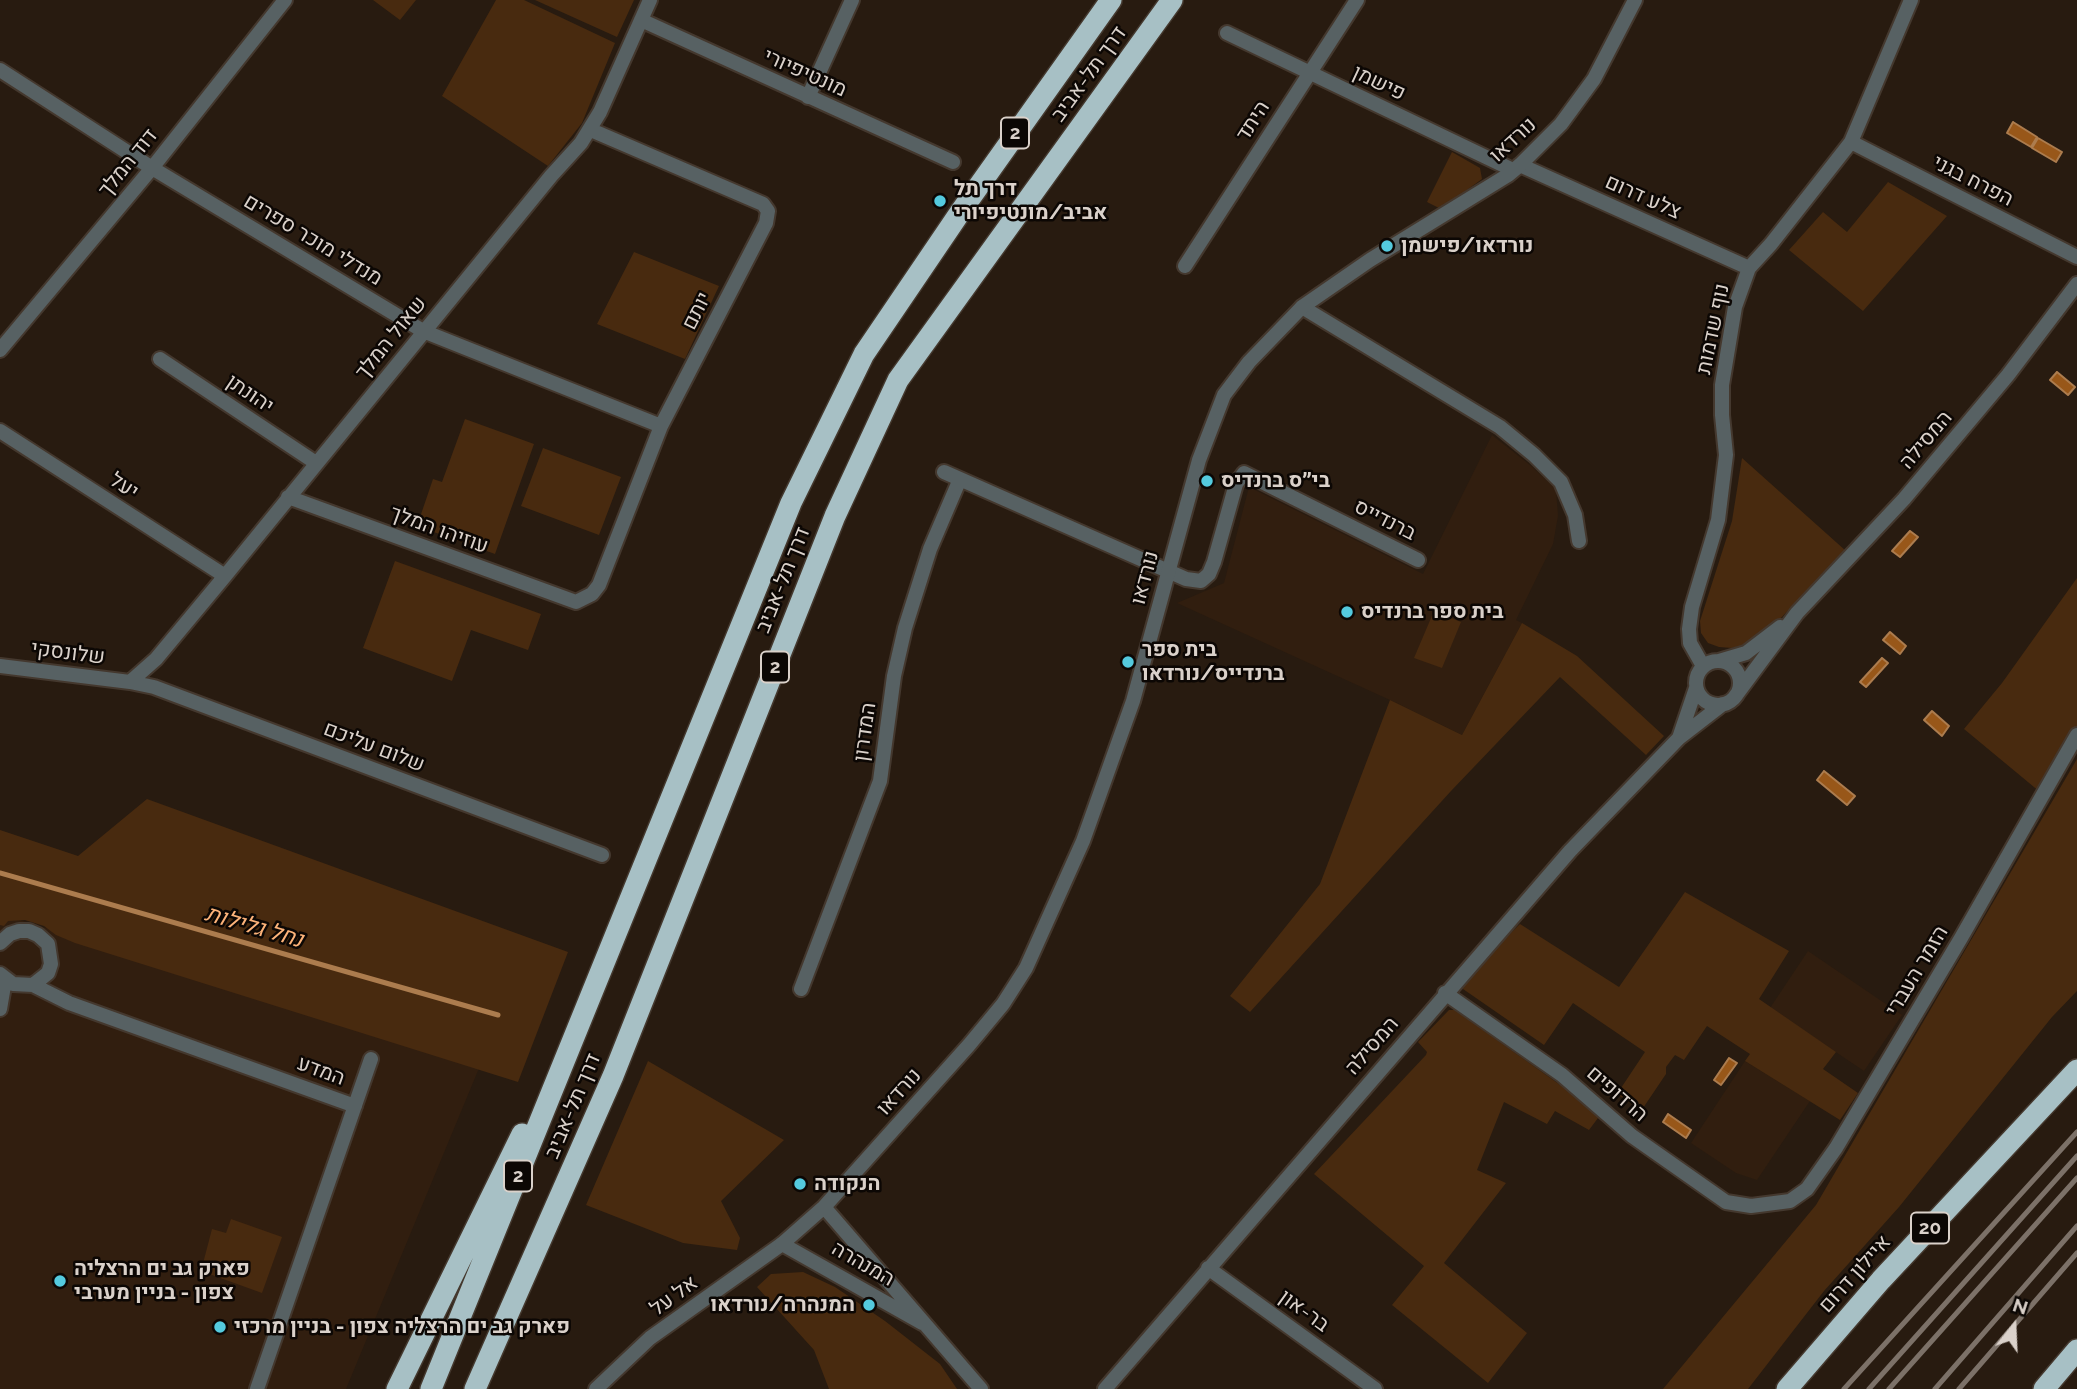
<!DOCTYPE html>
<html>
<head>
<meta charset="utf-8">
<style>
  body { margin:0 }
  #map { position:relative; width:2077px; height:1389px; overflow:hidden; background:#281b10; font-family:Raleway,sans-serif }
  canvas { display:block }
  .north { position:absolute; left:1979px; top:1291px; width:70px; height:70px; -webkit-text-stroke:5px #0c0704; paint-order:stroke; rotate:18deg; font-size:19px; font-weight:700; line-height:28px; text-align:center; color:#dad1ca }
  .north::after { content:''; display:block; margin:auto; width:24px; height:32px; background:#dad1ca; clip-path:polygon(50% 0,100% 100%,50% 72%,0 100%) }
</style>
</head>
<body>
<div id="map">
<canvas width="2077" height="1389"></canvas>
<div class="north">N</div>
</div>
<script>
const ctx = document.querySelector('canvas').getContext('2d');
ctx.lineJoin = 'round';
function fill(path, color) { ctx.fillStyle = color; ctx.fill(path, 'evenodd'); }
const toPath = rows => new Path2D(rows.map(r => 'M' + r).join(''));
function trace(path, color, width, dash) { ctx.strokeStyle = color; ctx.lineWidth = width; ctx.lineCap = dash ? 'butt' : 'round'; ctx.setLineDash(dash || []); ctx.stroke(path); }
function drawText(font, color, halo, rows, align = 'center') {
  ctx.font = font + ' Raleway,Heebo,sans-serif'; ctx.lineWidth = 5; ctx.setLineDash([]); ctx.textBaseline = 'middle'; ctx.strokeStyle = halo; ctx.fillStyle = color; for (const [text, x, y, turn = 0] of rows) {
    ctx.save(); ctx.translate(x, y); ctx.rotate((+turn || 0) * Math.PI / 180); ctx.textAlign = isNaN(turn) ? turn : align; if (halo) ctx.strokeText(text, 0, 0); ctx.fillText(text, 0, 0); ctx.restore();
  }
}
fill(toPath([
  [1492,435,1530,465,1556,489,1558,516,1553,544,1516,620,1522,623,1462,735,1390,700,1177,603,1224,583,1249,487,1423,574],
  [0,914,482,1061,346,1389,0,1389],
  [1808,951,1902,1015,1864,1071,1770,1008],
  [1745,1061,1810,1101,1757,1180,1736,1173,1691,1143]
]), '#311e0f');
fill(toPath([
  [373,0,416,0,400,20],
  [496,0,524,0,615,43,582,123,548,166,442,96],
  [535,0,634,0,617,37],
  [1452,152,1480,168,1482,179,1441,209,1427,202],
  [1888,182,1947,216,1863,311,1789,250,1823,212,1847,232],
  [634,252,719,286,685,359,597,324],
  [465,419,534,444,495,554,417,526,433,479,442,482],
  [543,448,621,477,599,535,521,506],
  [1742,458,1846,551,1780,619,1752,643,1732,648,1719,647,1708,643,1701,633,1700,621,1732,521],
  [395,561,541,614,528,650,471,630,452,681,363,648],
  [2077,578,2077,727,2040,792,1964,729,2002,683],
  [1434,611,1461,622,1442,668,1414,658],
  [1522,623,1577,656,1664,736,1646,755,1560,677,1451,791,1250,1012,1230,996,1320,884,1390,700,1462,735],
  [2077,759,2077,991,2052,1017,1899,1207,1824,1291,1748,1389,1663,1389,1816,1205],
  [147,799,568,952,518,1082,75,943,56,935,44,926,25,920,8,921,4,926,0,925,0,830,78,856],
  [1685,892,1789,951,1759,999,1836,1052,1823,1069,1858,1093,1840,1120,1745,1061,1750,1054,1707,1026,1684,1060,1675,1055,1666,1067,1666,1074,1641,1111,1617,1094,1645,1052,1573,1003,1544,1045,1463,989,1464,978,1520,924,1619,987],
  [1449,1010,1455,1010,1601,1114,1589,1130,1555,1111,1547,1124,1504,1102,1477,1170,1506,1183,1444,1263,1527,1333,1488,1383,1392,1305,1424,1266,1314,1174,1426,1055,1427,1052,1418,1042],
  [648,1061,784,1140,721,1201,740,1238,737,1250,683,1243,586,1205],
  [231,1219,282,1237,262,1293,201,1271,212,1229,226,1233],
  [803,1272,835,1287,885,1321,940,1364,957,1389,829,1389,814,1350,757,1287,771,1274]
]), '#482a0f');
const water = toPath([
  [2013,122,2037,137,2031,147,2007,133,2013,122],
  [2038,138,2062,152,2056,162,2032,148,2038,138],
  [2057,372,2075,387,2068,395,2050,380,2057,372],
  [1910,531,1918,537,1900,557,1892,551,1910,531],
  [1890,632,1906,646,1900,654,1883,640,1890,632],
  [1882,658,1888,663,1866,687,1860,682,1882,658],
  [1932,711,1949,726,1942,736,1924,720,1932,711],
  [1824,771,1855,796,1847,805,1817,780,1824,771],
  [1729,1058,1737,1063,1721,1085,1714,1080,1729,1058],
  [1668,1114,1691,1130,1686,1138,1663,1122,1668,1114]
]);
fill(water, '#985719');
trace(water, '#ac7c4e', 2);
trace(toPath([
  [0,873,498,1015]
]), '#ac7c4e', 5);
const minor = toPath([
  [641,20,953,162],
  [1227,33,1513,170],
  [0,70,152,168,423,331,661,426],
  [808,97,852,0],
  [1851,142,2077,257],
  [1520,165,1749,268],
  [1185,266,1357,0],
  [1302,307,1500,427,1534,455,1561,482,1575,515,1579,541],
  [0,350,152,168,285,0],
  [160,359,316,463],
  [0,431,225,576],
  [944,472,1186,579,1201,581,1209,574,1214,562,1236,484,1244,473,1418,560],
  [288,497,576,602,592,594,599,585,661,426,766,223,768,211,763,204,591,130],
  [1719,661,1746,653,1780,627],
  '1696 683a22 22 0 1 1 44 0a22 22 0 1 1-44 0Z',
  [0,666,130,682,154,687,602,855],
  [1703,666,1690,643,1689,629,1692,607,1718,520,1726,455,1722,415,1722,385,1735,307,1749,268,1771,244,1851,142,1911,0],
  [130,682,156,659,225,576,551,176,581,143,600,112,650,0],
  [1734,698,1797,613,1904,499,2008,375,2077,284],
  [1679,738,1696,688],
  [0,943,10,934,19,931,29,931,38,935,48,944,51,964,48,973,33,985,13,984,0,974],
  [33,985,69,1003,355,1106],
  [801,989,880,781,894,676,905,628,930,549,960,479],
  [1445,993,1562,1075,1632,1136,1726,1202,1751,1206,1790,1201,1807,1189,1836,1148,1961,938,2077,735],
  [0,1009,5,980],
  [1208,1268,1375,1389],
  [257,1389,371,1059],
  [596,1389,650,1338,782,1244],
  [1105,1389,1570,851,1679,738,1723,704]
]);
const tertiary = toPath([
  [824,1207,981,1389],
  [922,1323,782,1244,824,1207,969,1045,1003,1004,1026,968,1083,841,1133,701,1199,460,1224,395,1249,362,1302,307,1370,260,1508,175,1520,165,1561,124,1594,79,1635,0]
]);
const motorway = toPath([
  [397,1389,522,1134],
  [431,1389,791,503,864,354,961,211,1111,0],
  [475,1389,613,1076,835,516,898,380,1172,0],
  [1787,1389,1881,1280,2077,1070],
  [2044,1389,2077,1350]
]);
trace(minor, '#44382e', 18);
trace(tertiary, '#44382e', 18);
trace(motorway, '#44382e', 24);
trace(minor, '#576163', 14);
trace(tertiary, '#576163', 14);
trace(motorway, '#a7c0c5', 21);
trace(toPath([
  [1844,1389,2077,1132],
  [1869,1389,2077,1156],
  [1889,1389,2077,1178],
  [1935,1389,2077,1226],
  [1959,1389,2077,1253]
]), '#7c7168', 5);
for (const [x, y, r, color] of [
  [940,201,7,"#54cade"],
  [1387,246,7,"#54cade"],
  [1207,481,7,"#54cade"],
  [1347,612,7,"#54cade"],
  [1128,662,7,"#54cade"],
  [800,1184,7,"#54cade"],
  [60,1281,7,"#54cade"],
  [869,1305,7,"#54cade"],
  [220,1327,7,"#54cade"]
]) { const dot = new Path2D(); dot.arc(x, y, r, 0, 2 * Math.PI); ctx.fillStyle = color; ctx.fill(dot); trace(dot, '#0c0704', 2.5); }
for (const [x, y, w] of [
  [1015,133,28],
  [775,667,28],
  [518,1176,28],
  [1930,1228,38]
]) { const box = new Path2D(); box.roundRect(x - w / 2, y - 15.5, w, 31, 5); ctx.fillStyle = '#0c0704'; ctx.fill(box); trace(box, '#dad1ca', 2); }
drawText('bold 19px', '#dad1ca', null, [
  ["2",1015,133],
  ["2",775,667],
  ["2",518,1176],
  ["20",1930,1228]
]);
drawText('21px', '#dad1ca', '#0c0704', [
  ["מונטיפיורי",805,73,24],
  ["דרך תל-אביב",1089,74,-54],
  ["פישמן",1379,83,25],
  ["היתד",1253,121,-57],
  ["נורדאו",1513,140,-43],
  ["דוד המלך",128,163,-51],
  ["הפרח בגני",1973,181,27],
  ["צלע דרום",1643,197,24],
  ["מנדלי מוכר ספרים",313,240,31],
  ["יותם",697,311,-63],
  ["נוף שדמות",1713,329,-78],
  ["שאול המלך",391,338,-51],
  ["יהונתן",250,394,34],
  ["המסילה",1926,440,-50],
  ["יעל",124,486,33],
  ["ברנדייס",1385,520,27],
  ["עוזיהו המלך",439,530,20],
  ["נורדאו",1145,578,-75],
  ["דרך תל-אביב",783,580,-68],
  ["שלונסקי",68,653,7],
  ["המדרון",865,732,-82],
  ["שלום עליכם",374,747,21],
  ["הזמר העברי",1917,971,-59],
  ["המסילה",1372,1046,-49],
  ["המדע",321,1071,20],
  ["נורדאו",899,1092,-48],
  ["הרדופים",1617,1094,41],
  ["דרך תל-אביב",573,1106,-67],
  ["המנהרה",863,1264,30],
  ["איילון דרום",1855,1274,-48],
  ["אל על",674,1296,-36],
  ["בר-און",1304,1311,36]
]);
drawText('bold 21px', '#dad1ca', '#0c0704', [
  ["דרך תל",954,189],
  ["אביב/מונטיפיורי",954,213],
  ["נורדאו/פישמן",1401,246],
  ["בי״ס ברנדיס",1221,481],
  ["בית ספר ברנדיס",1361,612],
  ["בית ספר",1142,650],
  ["ברנדייס/נורדאו",1142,674],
  ["הנקודה",814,1184],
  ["פארק גב ים הרצליה",74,1269],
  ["צפון - בניין מערבי",74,1293],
  ["המנהרה/נורדאו",855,1305,"right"],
  ["פארק גב ים הרצליה צפון - בניין מרכזי",234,1327]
], 'left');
drawText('italic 23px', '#fdb379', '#0c0704', [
  ["נחל גלילות",254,927,16]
]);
</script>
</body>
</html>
